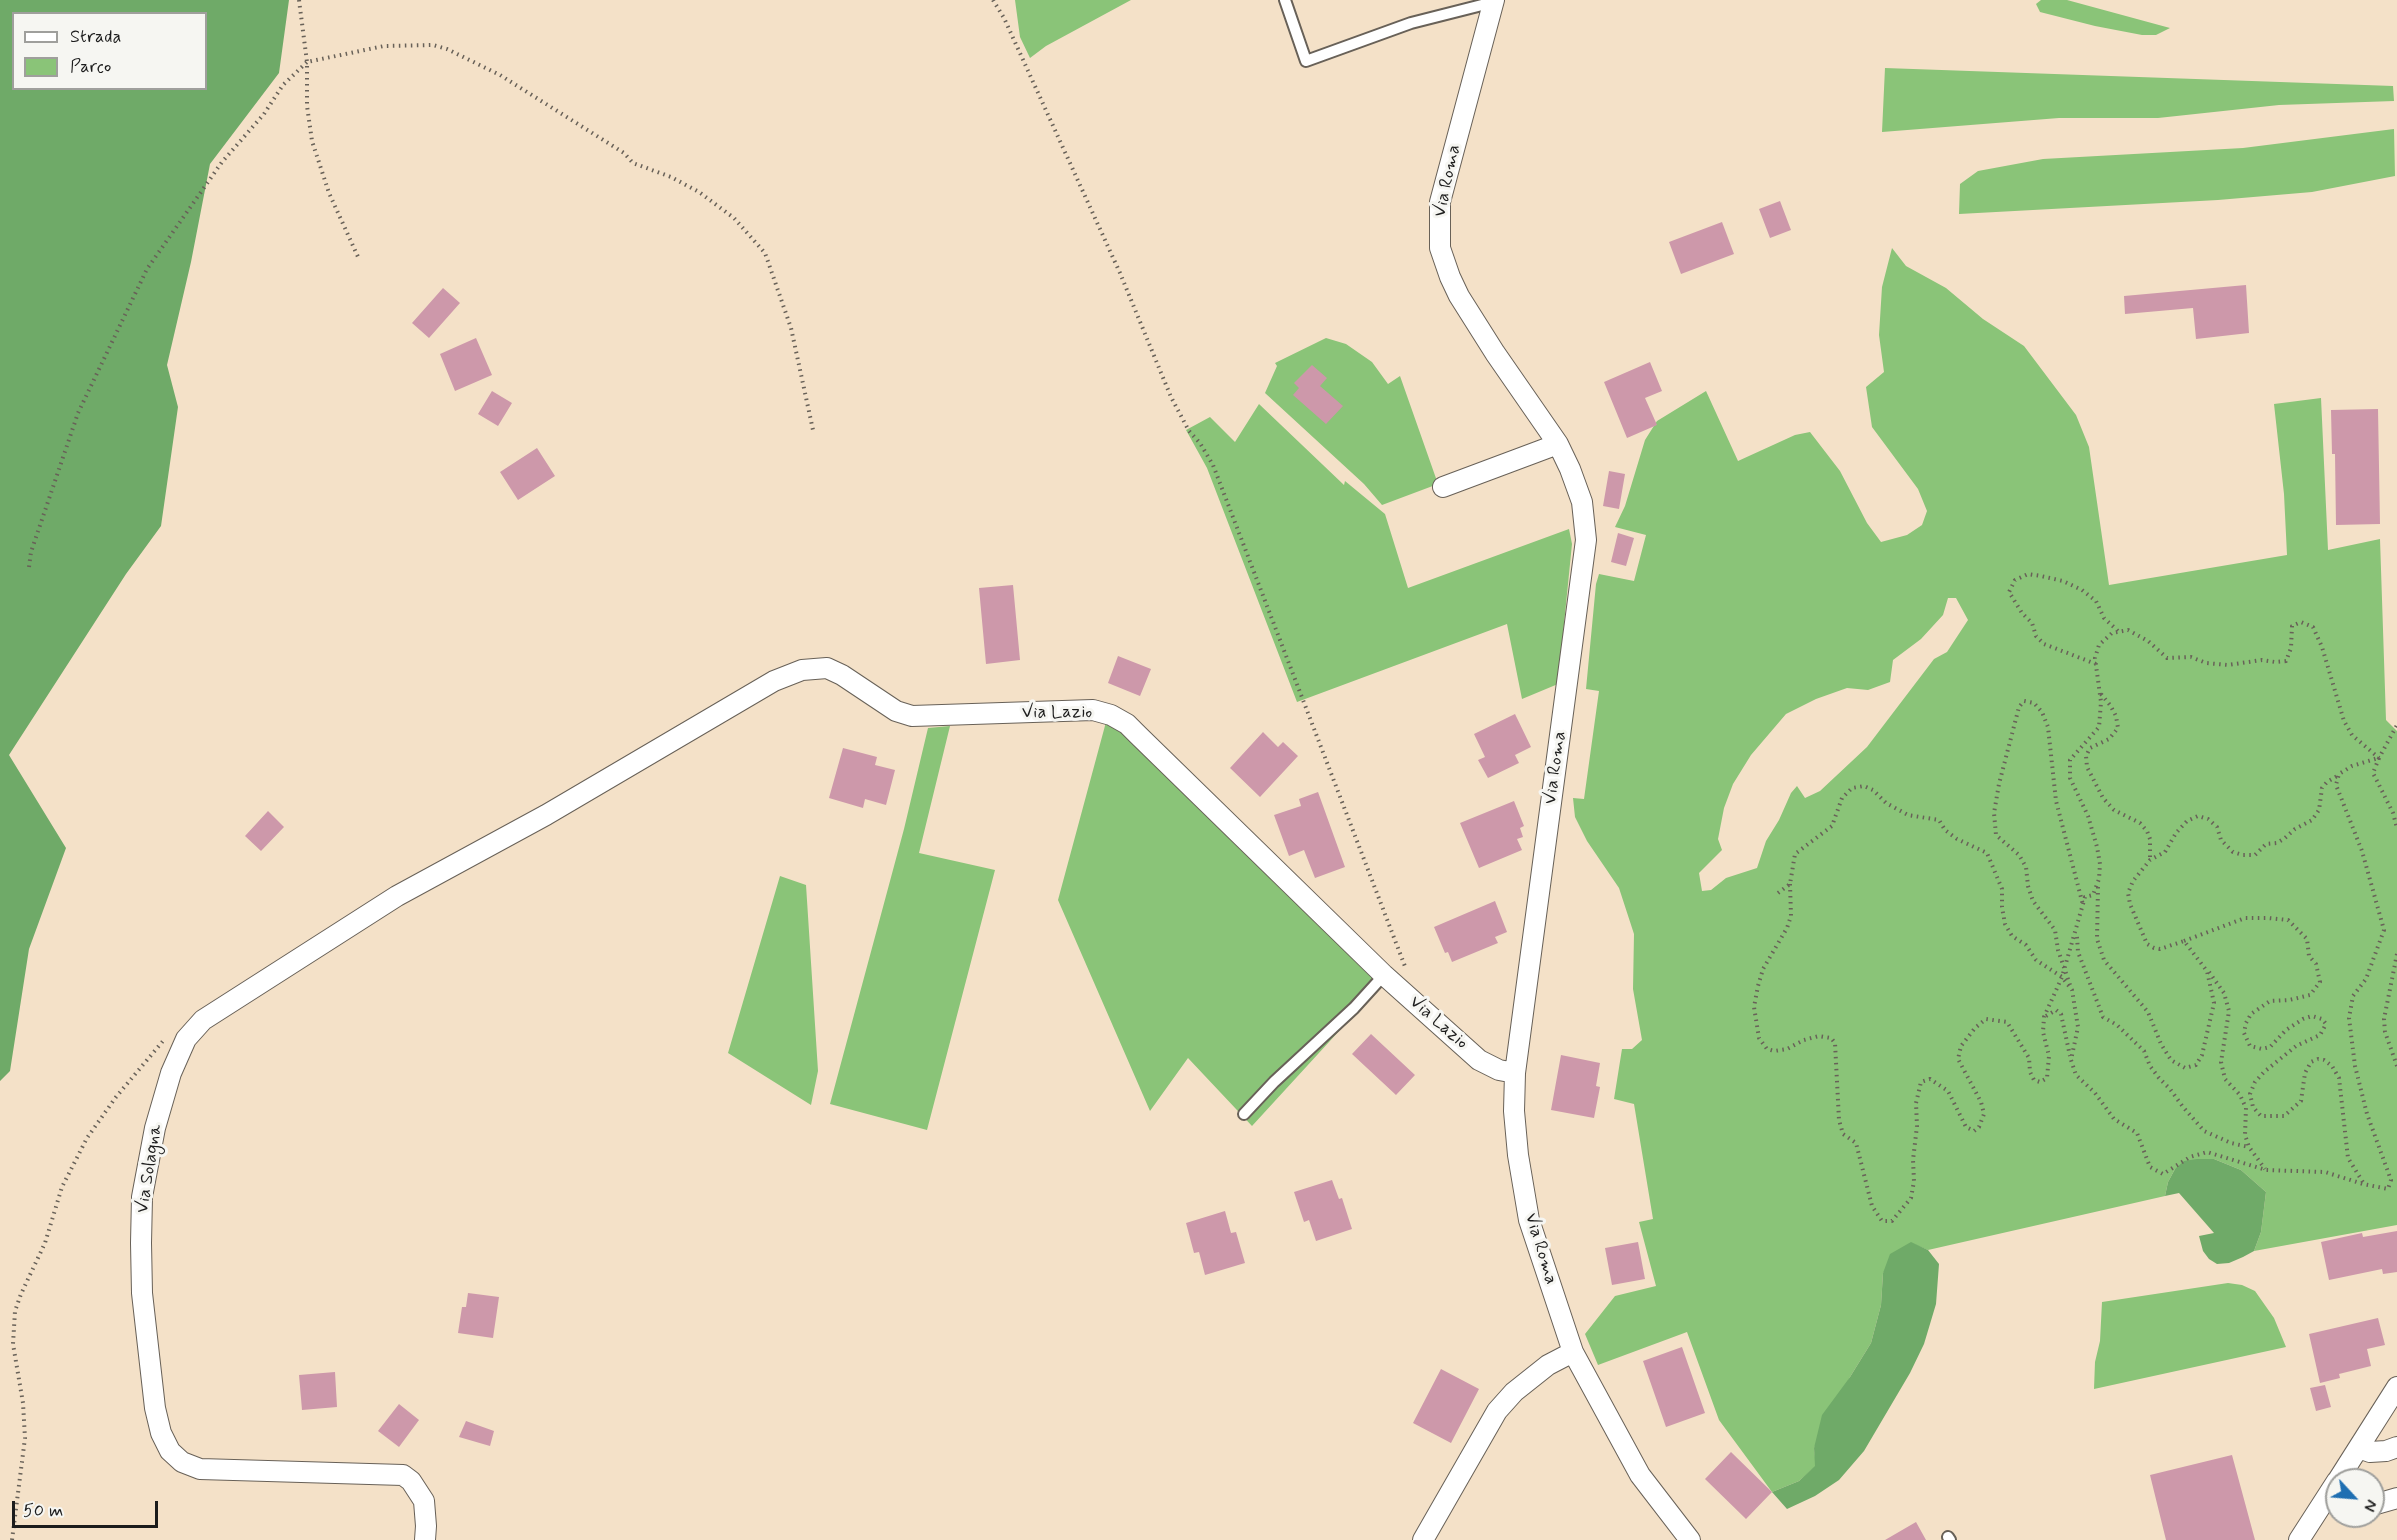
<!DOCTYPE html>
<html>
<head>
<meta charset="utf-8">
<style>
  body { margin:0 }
  #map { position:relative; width:2397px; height:1540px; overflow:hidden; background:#f4e1c8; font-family:Mynerve,sans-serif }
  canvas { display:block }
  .legend { position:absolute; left:12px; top:12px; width:195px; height:78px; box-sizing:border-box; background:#f6f6f2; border:2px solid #9f9f9c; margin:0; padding:8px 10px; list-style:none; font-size:18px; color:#1c1c1c }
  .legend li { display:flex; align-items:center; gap:12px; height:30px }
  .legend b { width:30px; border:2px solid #9f9f9c }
  .north { position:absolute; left:2325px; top:1468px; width:60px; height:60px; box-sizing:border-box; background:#f6f6f2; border:2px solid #9f9f9c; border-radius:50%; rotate:116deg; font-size:16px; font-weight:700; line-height:24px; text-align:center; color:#1c1c1c }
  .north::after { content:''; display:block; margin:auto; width:21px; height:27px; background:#1f6fb2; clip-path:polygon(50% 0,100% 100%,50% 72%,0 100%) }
  .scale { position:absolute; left:12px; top:1501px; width:146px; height:27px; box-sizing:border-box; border:3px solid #1c1c1c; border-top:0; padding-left:8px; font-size:18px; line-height:21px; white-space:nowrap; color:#1c1c1c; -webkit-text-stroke:4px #f6f6f2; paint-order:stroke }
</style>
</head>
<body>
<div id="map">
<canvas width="2397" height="1540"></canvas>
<ul class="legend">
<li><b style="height:8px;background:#fff"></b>Strada</li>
<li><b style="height:16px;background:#8ac478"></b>Parco</li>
</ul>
<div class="north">N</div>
<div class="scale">50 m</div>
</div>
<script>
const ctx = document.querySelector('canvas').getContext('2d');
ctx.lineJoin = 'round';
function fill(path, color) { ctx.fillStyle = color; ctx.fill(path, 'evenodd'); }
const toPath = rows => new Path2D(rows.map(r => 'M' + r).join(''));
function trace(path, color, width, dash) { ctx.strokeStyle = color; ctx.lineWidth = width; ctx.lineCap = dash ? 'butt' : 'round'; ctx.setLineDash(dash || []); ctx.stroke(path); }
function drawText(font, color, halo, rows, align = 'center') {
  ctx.font = font + ' Mynerve,sans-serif'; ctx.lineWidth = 6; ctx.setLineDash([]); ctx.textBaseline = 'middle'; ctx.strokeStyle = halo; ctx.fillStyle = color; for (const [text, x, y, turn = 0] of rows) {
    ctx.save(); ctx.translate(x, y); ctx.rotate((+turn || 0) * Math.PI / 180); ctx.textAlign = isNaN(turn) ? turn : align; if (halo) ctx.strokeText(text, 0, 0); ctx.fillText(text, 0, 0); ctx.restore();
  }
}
fill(toPath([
  [1015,0,1131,0,1046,46,1030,58,1020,37],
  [2041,0,2067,0,2170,28,2156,35,2142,35,2095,26,2040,12,2036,4],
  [1885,68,2393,86,2394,101,2279,105,2158,118,2059,118,1882,132],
  [2394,129,2395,176,2312,192,2218,200,1959,214,1960,184,1978,171,2043,159,2243,148],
  [1892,248,1906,266,1946,288,1983,319,2024,346,2076,415,2089,447,2109,585,2287,555,2284,494,2274,404,2321,398,2328,550,2380,539,2386,720,2397,731,2397,1225,2254,1251,2261,1232,2266,1192,2241,1170,2214,1159,2175,1169,2168,1182,2165,1196,1928,1250,1911,1243,1883,1273,1881,1305,1871,1343,1850,1377,1814,1448,1816,1466,1799,1481,1772,1492,1719,1420,1687,1332,1598,1365,1585,1334,1615,1296,1656,1286,1639,1222,1653,1219,1634,1104,1614,1099,1622,1049,1632,1049,1642,1040,1633,989,1634,934,1619,888,1587,841,1575,817,1573,798,1584,799,1599,691,1586,689,1596,584,1599,574,1634,581,1646,535,1615,527,1625,506,1645,440,1657,421,1706,391,1738,461,1795,435,1810,432,1840,471,1867,523,1881,542,1907,535,1922,525,1927,511,1918,489,1872,427,1866,387,1884,372,1879,335,1882,287],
  [1948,598,1956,598,1968,620,1947,652,1934,659,1867,747,1820,791,1805,798,1797,786,1791,793,1779,820,1766,841,1757,868,1726,878,1711,890,1702,891,1699,873,1722,850,1718,839,1724,808,1733,784,1751,755,1786,714,1816,699,1847,688,1868,690,1890,682,1893,660,1921,639,1943,615],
  [1326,338,1346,344,1372,362,1388,384,1400,376,1438,484,1382,505,1364,484,1265,393,1277,366,1275,363],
  [1259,404,1344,485,1345,481,1385,514,1408,588,1569,529,1572,544,1558,684,1522,699,1507,624,1297,702,1207,468,1186,430,1210,417,1235,442],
  [1106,722,1128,731,1384,982,1252,1126,1188,1058,1150,1111,1058,900],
  [950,726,919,853,995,870,927,1130,830,1104,904,829,928,728],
  [780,876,806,885,818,1071,811,1105,728,1053],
  [2228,1283,2242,1285,2255,1291,2274,1318,2286,1347,2094,1389,2095,1362,2100,1341,2102,1302]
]), '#8ac478');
fill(toPath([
  [0,0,289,0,279,73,210,164,191,262,167,365,178,407,161,526,126,574,9,755,66,848,29,949,10,1071,0,1081],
  [14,14,206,14,206,88,14,88],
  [2197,1159,2214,1159,2241,1170,2266,1192,2261,1232,2254,1251,2243,1257,2229,1263,2217,1264,2209,1259,2203,1251,2199,1236,2214,1233,2179,1193,2165,1196,2168,1182,2175,1169,2184,1161],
  [1911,1242,1928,1250,1939,1264,1936,1304,1924,1344,1910,1373,1864,1451,1839,1480,1815,1496,1787,1509,1772,1492,1799,1481,1815,1466,1814,1448,1822,1415,1850,1377,1871,1343,1881,1305,1883,1273,1890,1254]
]), '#6faa68');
fill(toPath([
  [1780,201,1791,230,1770,238,1759,209],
  [1722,222,1734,254,1681,274,1669,242],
  [2246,285,2249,333,2196,339,2193,308,2125,314,2124,296],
  [443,288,460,303,429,338,412,323],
  [476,338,492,375,455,391,440,354],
  [1650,362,1662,391,1645,398,1657,425,1627,438,1604,382],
  [1312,365,1327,378,1320,386,1343,406,1326,424,1293,395,1299,388,1294,383],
  [492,391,512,403,498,426,478,414],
  [2378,409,2380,524,2336,525,2335,454,2332,454,2331,410],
  [537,448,555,476,518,500,500,472],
  [1609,471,1625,474,1619,509,1603,506],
  [1618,533,1634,538,1626,566,1611,562],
  [1013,585,1020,660,986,664,979,588],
  [1118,656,1151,669,1140,696,1108,683],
  [1515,714,1531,747,1515,755,1519,763,1488,778,1478,760,1485,757,1474,734],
  [1263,732,1278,747,1283,742,1298,756,1260,797,1230,768],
  [843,748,877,757,875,765,895,770,886,805,865,799,863,808,829,798],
  [1318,792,1345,867,1315,878,1304,850,1289,856,1274,815,1301,806,1299,799],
  [1514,801,1524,826,1520,828,1523,837,1517,839,1522,850,1479,868,1460,823],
  [268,811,284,827,261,851,245,836],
  [1495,901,1507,932,1495,937,1498,943,1452,962,1448,952,1445,953,1434,927],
  [1371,1034,1415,1075,1396,1095,1352,1054],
  [1561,1055,1600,1063,1596,1086,1600,1087,1594,1118,1551,1110],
  [1332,1180,1339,1199,1342,1198,1352,1229,1316,1241,1309,1220,1304,1222,1294,1192],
  [1225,1211,1231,1233,1236,1232,1245,1263,1205,1275,1199,1252,1194,1253,1186,1223],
  [2397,1231,2397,1272,2383,1274,2382,1269,2329,1280,2321,1242,2362,1233,2363,1237],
  [1638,1242,1645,1279,1612,1285,1605,1248],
  [468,1293,499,1297,493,1338,458,1333,462,1307,466,1307],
  [2378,1318,2385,1345,2367,1349,2371,1366,2339,1374,2340,1378,2320,1383,2309,1334],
  [1682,1347,1705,1413,1666,1427,1643,1361],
  [1441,1369,1479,1389,1451,1443,1413,1423],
  [335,1372,337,1407,302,1410,299,1375],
  [2325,1385,2331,1407,2316,1411,2310,1388],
  [399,1404,419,1420,399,1447,378,1431],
  [466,1421,494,1431,490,1446,459,1437],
  [1731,1452,1772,1492,1746,1519,1705,1479],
  [2232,1455,2255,1540,2166,1540,2150,1475],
  [1916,1522,1926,1540,1885,1540]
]), '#cd98aa');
const service = toPath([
  [1285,0,1306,61,1411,23,1494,2],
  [1244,1114,1274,1082,1354,1008,1384,975],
  [1948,1537,1950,1540]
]);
const minor = toPath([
  [1494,0,1440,202,1440,248,1450,277,1459,296,1495,353,1558,444,1570,469,1582,502,1586,540,1515,1073,1514,1111,1518,1155,1529,1220,1573,1352,1640,1475,1690,1540],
  [1443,487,1558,444],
  [2359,1448,2370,1452,2386,1451,2397,1447],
  [2338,1480,2397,1387],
  [2373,1505,2397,1498],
  [425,1540,426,1526,424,1501,411,1481,403,1475,200,1469,182,1462,170,1451,161,1433,155,1408,142,1293,141,1243,142,1197,155,1128,171,1073,186,1039,203,1020,397,896,546,815,774,681,802,670,827,668,842,675,896,711,912,716,1093,710,1111,715,1127,724,1138,735,1384,975,1479,1060,1499,1070,1515,1073],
  [1423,1540,1497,1411,1514,1392,1548,1365,1573,1352],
  [2299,1540,2337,1481]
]);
trace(service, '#686158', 14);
trace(minor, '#686158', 22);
trace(toPath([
  [299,0,307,62,384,46,433,45,447,49,500,75,624,153,633,163,671,177,699,192,734,218,765,253,791,328,813,430],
  [993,0,1004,18,1120,273,1171,397,1189,431,1200,443,1213,465,1406,969],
  [29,567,31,552,78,413,147,269,222,162,264,114,283,85,307,62,307,106,312,141,329,193,359,259],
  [2096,664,2044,644,2036,636,2032,623,2022,613,2009,592,2015,580,2028,574,2041,576,2063,581,2082,590,2096,601,2104,618,2118,631],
  [2101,694,2110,705,2116,716,2118,728,2109,739,2090,748,2086,756,2087,767,2103,798,2114,810,2140,823,2147,831,2150,839,2150,860],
  [2379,758,2373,773,2393,813,2397,828],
  [1790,884,1791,916,1787,928,1763,969,1758,986,1754,1007,1759,1038,1767,1049,1774,1051,1787,1049,1804,1040,1819,1036,1831,1038,1835,1043,1839,1120,1843,1134,1856,1143,1872,1206,1882,1221,1892,1221,1911,1198,1914,1181,1913,1160,1917,1126,1916,1103,1921,1082,1930,1079,1948,1091,1966,1127,1974,1131,1979,1127,1984,1114,1981,1102,1958,1059,1961,1046,1975,1028,1986,1019,2007,1022,2029,1058,2030,1072,2034,1080,2040,1082,2047,1078,2049,1056,2043,1032,2044,1017,2062,977,2085,897,2093,895,2099,879,2100,864,2097,847,2088,816,2070,778,2070,760,2099,727,2101,702,2095,658,2099,645,2112,633,2128,630,2148,641,2167,658,2191,657,2206,663,2228,665,2262,660,2275,662,2286,661,2291,648,2292,626,2301,622,2313,627,2322,647,2344,721,2352,735,2379,758,2397,725],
  [2098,887,2097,939,2104,960,2148,1012,2161,1044,2171,1060,2185,1068,2196,1065,2202,1055,2214,1003,2207,971,2184,941,2160,949,2154,948,2147,944,2130,904,2128,893,2133,881,2150,860,2165,852,2176,833,2187,821,2198,816,2208,819,2217,827,2221,840,2233,852,2243,855,2255,855,2266,844,2277,843,2285,838,2295,829,2312,820,2319,810,2322,788,2327,782,2339,775],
  [1778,893,1790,884,1795,854,1832,826,1842,798,1852,788,1864,786,1873,790,1886,803,1908,815,1939,820,1945,830,1957,839,1987,853,2002,889,2002,907,2005,924,2012,936,2026,945,2036,960,2062,977,2072,990,2078,1027,2071,1060,2076,1075,2095,1093,2114,1119,2137,1133,2150,1167,2163,1174,2190,1157,2207,1152,2266,1170,2325,1172,2363,1184,2388,1189,2391,1180,2367,1114,2355,1066,2349,1018,2353,996,2366,979,2384,930,2362,851,2336,785,2339,774,2352,766,2378,758],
  [2077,937,2078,952,2103,1017,2117,1025,2144,1051,2150,1066,2159,1078,2170,1089,2183,1107,2204,1131,2231,1143,2249,1147],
  [2184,941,2245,918,2268,918,2288,920,2307,939,2309,956,2316,964,2320,982,2310,995,2289,1000,2270,1001,2251,1014,2246,1023,2244,1033,2250,1046,2262,1049,2270,1047,2286,1030,2303,1019,2312,1016,2322,1019,2326,1024,2320,1035,2296,1046,2264,1072,2255,1082,2250,1094,2253,1107,2261,1116,2284,1116,2301,1101,2305,1073,2311,1062,2318,1059,2324,1060,2332,1066,2339,1078,2348,1158,2364,1184],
  [2397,954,2384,1019,2385,1032,2397,1066],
  [2209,972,2224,993,2229,1011,2221,1062,2225,1079,2240,1095,2246,1108,2245,1135,2249,1147,2265,1169],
  [2070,985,2058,950,2055,930,2033,901,2028,886,2026,867,2019,855,1996,835,1994,813,1999,784,2019,707,2024,701,2034,703,2042,712,2048,727,2056,801,2083,905],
  [2046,1016,2056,1010,2061,1014,2070,1056],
  [12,1540,25,1438,23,1403,13,1344,15,1311,21,1294,45,1243,62,1187,87,1138,116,1097,163,1041]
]), '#686158', 4, [1.5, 4.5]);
trace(service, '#fff', 10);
trace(minor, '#fff', 20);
drawText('18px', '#1c1c1c', '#f6f6f2', [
  ["Via Roma",1448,181,-78],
  ["Via Lazio",1057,713],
  ["Via Roma",1556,768,-82],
  ["Via Lazio",1438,1023,41],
  ["Via Solagna",150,1169,-81],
  ["Via Roma",1540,1249,73]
]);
</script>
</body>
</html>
